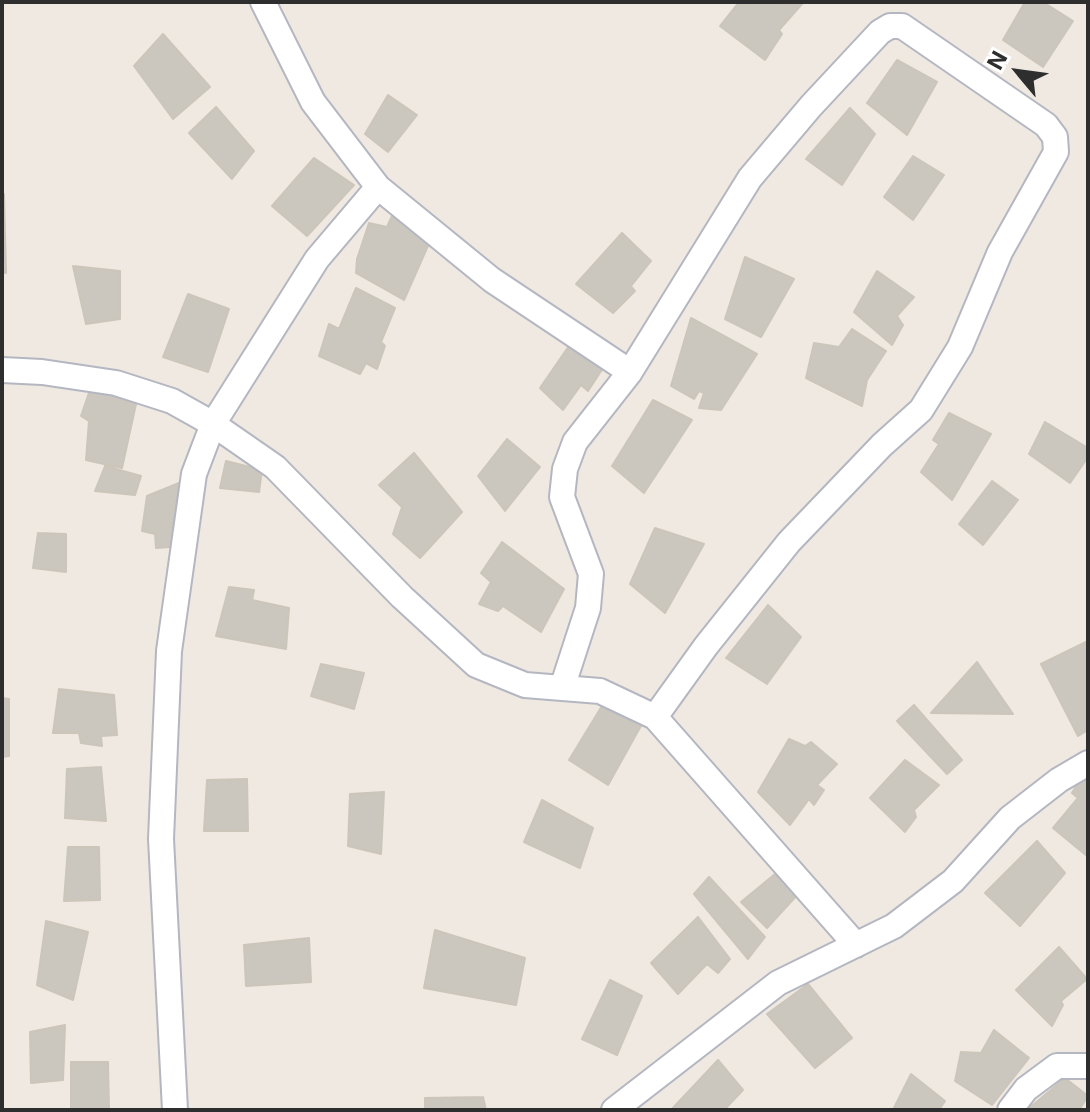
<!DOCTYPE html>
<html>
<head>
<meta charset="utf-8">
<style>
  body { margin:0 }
  #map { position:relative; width:1090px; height:1112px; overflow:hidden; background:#efe9e1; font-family:Inter,sans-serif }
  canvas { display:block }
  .frame { position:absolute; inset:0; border:4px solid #2e2e2e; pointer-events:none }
  .north { position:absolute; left:978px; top:32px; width:80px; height:80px; -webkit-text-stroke:6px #fff; paint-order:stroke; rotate:299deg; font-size:22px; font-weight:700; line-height:32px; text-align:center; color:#2e2e2e }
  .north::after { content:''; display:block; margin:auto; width:28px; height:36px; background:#2e2e2e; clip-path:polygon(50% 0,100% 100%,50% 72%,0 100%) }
</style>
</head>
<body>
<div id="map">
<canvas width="1090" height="1112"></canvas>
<div class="frame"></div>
<div class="north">N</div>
</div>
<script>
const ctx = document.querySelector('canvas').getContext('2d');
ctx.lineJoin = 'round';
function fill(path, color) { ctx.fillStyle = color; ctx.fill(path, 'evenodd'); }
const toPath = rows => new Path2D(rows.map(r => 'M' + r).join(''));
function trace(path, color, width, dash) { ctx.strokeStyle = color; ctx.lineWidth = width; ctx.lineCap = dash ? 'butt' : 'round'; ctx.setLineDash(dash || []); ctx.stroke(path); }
const building = toPath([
  [739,2,802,4,779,30,782,34,765,60,720,26,739,2],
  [1025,2,1043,2,1073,21,1043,67,1003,40,1025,2],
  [163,34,210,87,173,119,134,66,163,34],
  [897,60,937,82,907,135,867,103,897,60],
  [388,95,417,115,388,152,365,134,388,95],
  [216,107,254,151,232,179,189,133,216,107],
  [850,108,875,134,842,185,806,159,850,108],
  [913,156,944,175,913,220,884,197,913,156],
  [314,158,354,185,307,236,272,206,314,158],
  [2,194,4,194,6,273,2,272,2,194],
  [392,216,431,239,404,300,356,273,357,259,369,223,387,227,392,216],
  [622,233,651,261,631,286,635,291,613,313,576,284,622,233],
  [745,257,794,279,761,337,725,319,745,257],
  [73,266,120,271,120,319,86,324,73,266],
  [877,271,914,297,897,316,903,325,892,345,854,312,877,271],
  [356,288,395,308,381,342,385,346,377,369,366,363,360,374,319,356,329,324,339,329,356,288],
  [188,294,229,309,208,372,163,357,188,294],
  [691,318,757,354,721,410,699,408,704,393,699,391,694,399,671,386,691,318],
  [852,329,886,351,867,380,862,406,806,378,814,343,839,347,852,329],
  [571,343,605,365,588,391,581,385,563,410,540,388,571,343],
  [91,387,136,404,122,468,86,460,89,421,81,416,91,387],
  [653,400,692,420,644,493,612,466,653,400],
  [949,413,991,434,952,500,921,472,939,444,933,440,949,413],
  [1045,422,1088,448,1088,457,1070,483,1029,454,1045,422],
  [507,439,540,467,505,511,478,476,507,439],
  [414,453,462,512,420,558,393,534,402,507,379,485,414,453],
  [226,461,262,470,259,492,220,488,226,461],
  [105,466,141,476,135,495,95,491,105,466],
  [992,481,1018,500,983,545,959,524,992,481],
  [179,483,171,547,156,548,155,534,142,531,147,496,179,483],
  [655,528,704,544,665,613,630,584,655,528],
  [38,533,66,534,66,572,33,568,38,533],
  [502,542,564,589,541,632,503,606,498,611,479,604,491,582,481,573,502,542],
  [229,587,254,590,252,600,289,608,286,649,216,636,229,587],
  [768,605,801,637,767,684,726,658,768,605],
  [1088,641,1088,730,1078,736,1041,664,1088,641],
  [977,662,1013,714,931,713,977,662],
  [321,664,364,673,354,709,311,696,321,664],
  [59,689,114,695,117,735,101,736,102,746,81,743,79,733,53,733,59,689],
  [2,698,9,699,9,756,2,757,2,698],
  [605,701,642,724,608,785,569,760,605,701],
  [914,705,962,760,947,774,897,721,914,705],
  [789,739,805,746,811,742,837,764,817,785,824,790,814,805,809,799,790,825,758,792,789,739],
  [905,760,939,785,914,810,916,817,905,832,870,798,905,760],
  [101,767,106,821,65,818,67,769,101,767],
  [1087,768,1088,855,1087,856,1053,828,1078,798,1072,793,1087,768],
  [247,779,248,831,204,831,207,780,247,779],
  [384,792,381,854,348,846,350,794,384,792],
  [542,800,593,828,580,868,524,842,542,800],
  [1037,841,1065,873,1020,926,985,893,1037,841],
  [68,847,99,847,100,900,64,901,68,847],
  [775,874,799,893,767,928,741,902,775,874],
  [709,877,765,937,748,959,694,894,709,877],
  [698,917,730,959,718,973,707,964,678,994,651,963,698,917],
  [46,921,88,932,73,1000,37,985,46,921],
  [435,930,525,958,516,1005,424,988,435,930],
  [309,938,311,982,246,986,244,945,309,938],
  [1059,947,1087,979,1061,1001,1063,1005,1052,1026,1016,990,1059,947],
  [610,980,642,996,617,1055,582,1039,610,980],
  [808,984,852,1038,815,1068,767,1014,808,984],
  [65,1025,63,1080,31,1083,30,1032,65,1025],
  [994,1030,1029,1058,992,1105,955,1081,961,1052,981,1053,994,1030],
  [718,1060,743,1090,724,1110,671,1110,718,1060],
  [71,1062,108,1062,109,1110,71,1110,71,1062],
  [911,1074,945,1101,939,1110,893,1110,911,1074],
  [1065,1078,1088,1096,1079,1110,1027,1110,1065,1078],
  [483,1097,486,1110,425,1110,425,1098,483,1097]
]);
fill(building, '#cbc7bf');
trace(building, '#cbc5ba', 2);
const street = toPath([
  [263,2,313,102,378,187,492,280,630,372],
  [2,370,42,372,116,383,172,401,213,424,275,467,402,597,476,665,525,685,600,691,655,717,856,945],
  [562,688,588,608,591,574,562,497,565,469,575,442,630,372,750,178,811,106,880,32,890,26,902,26,1046,125,1055,137,1056,152,1000,252,960,347,921,410,882,445,789,542,706,646,655,717],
  [175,1110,161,839,169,651,194,474,213,424,317,259,378,187],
  [614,1110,778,983,894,926,953,881,1010,818,1059,780,1088,763],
  [1010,1110,1026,1089,1057,1066,1088,1066]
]);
trace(street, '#b4b7c1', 28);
trace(street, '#fff', 24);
</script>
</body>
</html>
